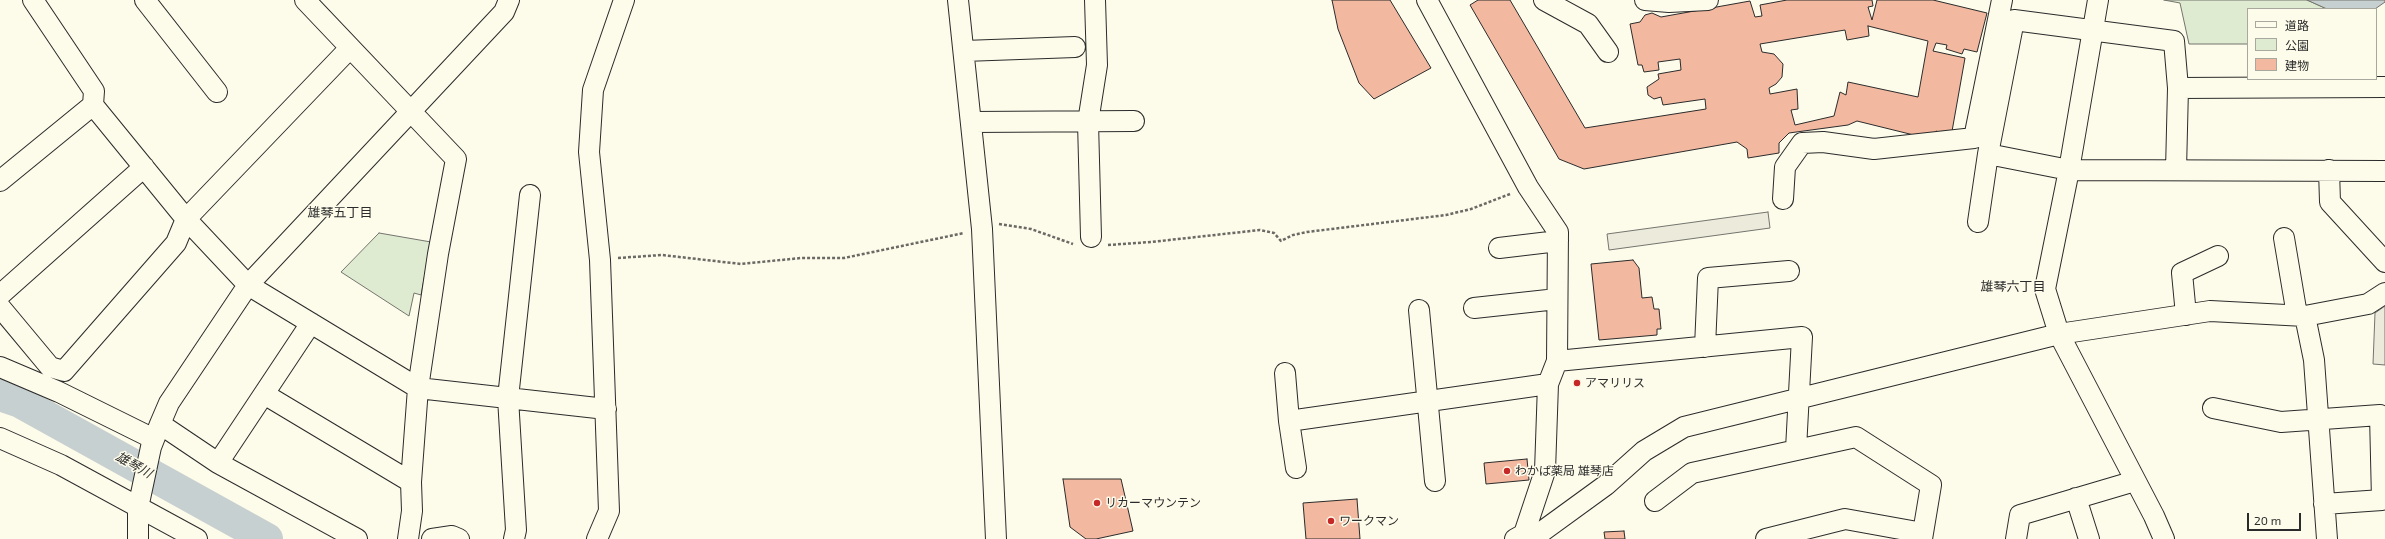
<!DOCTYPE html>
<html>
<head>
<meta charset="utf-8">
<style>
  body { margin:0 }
  #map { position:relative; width:2385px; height:539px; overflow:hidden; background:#fdfbea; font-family:"Exo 2","Noto Sans JP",sans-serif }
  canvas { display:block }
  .legend { position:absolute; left:2247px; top:8px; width:130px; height:72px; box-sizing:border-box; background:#fdfbea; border:1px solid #a9a89e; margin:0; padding:5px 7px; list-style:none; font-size:12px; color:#2b2b2b }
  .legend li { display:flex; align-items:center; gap:8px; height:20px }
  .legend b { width:20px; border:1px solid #a9a89e }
  .scale { position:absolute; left:2247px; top:513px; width:54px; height:18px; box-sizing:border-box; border:2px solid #2b2b2b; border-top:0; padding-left:5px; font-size:12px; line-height:14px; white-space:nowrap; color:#2b2b2b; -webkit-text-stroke:3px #fdfbea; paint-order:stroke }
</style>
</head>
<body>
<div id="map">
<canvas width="2385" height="539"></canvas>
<ul class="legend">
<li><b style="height:5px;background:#fdfbea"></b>道路</li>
<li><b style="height:11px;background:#deebd1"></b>公園</li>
<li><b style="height:11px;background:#f2b8a0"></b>建物</li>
</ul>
<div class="scale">20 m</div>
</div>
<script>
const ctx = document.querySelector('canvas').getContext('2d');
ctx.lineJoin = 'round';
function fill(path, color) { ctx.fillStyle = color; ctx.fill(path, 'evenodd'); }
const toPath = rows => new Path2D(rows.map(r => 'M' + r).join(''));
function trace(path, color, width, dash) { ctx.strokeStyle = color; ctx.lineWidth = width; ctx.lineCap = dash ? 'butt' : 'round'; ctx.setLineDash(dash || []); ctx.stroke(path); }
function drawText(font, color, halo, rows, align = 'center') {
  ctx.font = font + ' "Exo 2","Noto Sans JP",sans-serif'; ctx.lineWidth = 3; ctx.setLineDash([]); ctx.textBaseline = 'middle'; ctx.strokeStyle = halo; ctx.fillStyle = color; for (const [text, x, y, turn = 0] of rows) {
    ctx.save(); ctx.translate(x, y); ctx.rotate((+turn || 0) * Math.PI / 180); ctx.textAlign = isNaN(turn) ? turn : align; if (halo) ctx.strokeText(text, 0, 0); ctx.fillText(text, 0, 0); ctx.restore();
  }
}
const green = toPath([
  [2164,0,2307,0,2327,9,2248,9,2248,44,2189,44,2180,3,2164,0],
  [379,233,431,242,421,295,414,293,409,316,341,272,379,233]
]);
fill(green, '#deebd1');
trace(green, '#74746e', 1);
const parking = toPath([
  [1768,212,1770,228,1609,250,1607,234,1768,212],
  [2385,306,2385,365,2373,364,2375,313,2385,306]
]);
fill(parking, '#eceadb');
trace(parking, '#74746e', 1);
const water = toPath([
  [2307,0,2385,0,2385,2,2375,9,2327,9,2307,0]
]);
fill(water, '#c7d0d0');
trace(water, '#74746e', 1);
trace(toPath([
  [0,395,20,402,267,539]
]), '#c7d0d0', 32);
const building = toPath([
  [1332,0,1390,0,1431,68,1374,99,1359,83,1338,29,1332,0],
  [1478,0,1510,0,1585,128,1706,109,1705,99,1663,105,1661,97,1654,99,1648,95,1647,87,1659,79,1658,74,1681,70,1680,59,1658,62,1659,70,1644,72,1642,65,1638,65,1630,24,1640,22,1645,15,1652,13,1661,17,1750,1,1755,17,1762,16,1760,5,1787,0,1872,0,1873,6,1868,7,1872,20,1877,0,1933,0,1987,13,1977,52,1964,49,1962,54,1946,49,1947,45,1936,43,1933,51,1965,58,1951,137,1936,131,1934,140,1857,121,1848,125,1789,133,1779,143,1779,153,1748,158,1747,149,1737,142,1584,169,1559,159,1470,5,1478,0],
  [1868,26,1928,41,1918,97,1848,82,1846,95,1840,92,1834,116,1795,125,1791,110,1798,109,1797,89,1770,94,1769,88,1776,84,1782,77,1783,64,1774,54,1762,52,1760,44,1845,30,1847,40,1869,36,1868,26],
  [1633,260,1639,268,1642,298,1652,297,1654,309,1659,309,1661,329,1657,329,1657,335,1599,340,1591,264,1633,260],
  [1527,459,1529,480,1486,484,1484,463,1527,459],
  [1063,479,1121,479,1133,531,1096,539,1086,539,1070,527,1063,479],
  [1357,499,1360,539,1306,539,1303,503,1357,499],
  [1624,531,1625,539,1605,539,1604,532,1624,531]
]);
fill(building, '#f2b8a0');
trace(building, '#2b2b2b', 1);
const minor = toPath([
  [33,0,94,91,93,105,186,219,248,285,418,388,606,409],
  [145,0,217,92],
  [305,0,456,159,438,254,418,388,411,482,412,511,408,539],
  [958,0,982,229,996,539],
  [1427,0,1528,187,1558,232,1557,361,1548,384,1545,471,1524,534,1515,539],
  [1544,0,1588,24,1608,52],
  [1645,0,1669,2,1708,0],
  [2098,0,2069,170,2045,289,2059,334,2154,516,2164,539],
  [964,51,1075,47],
  [2178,88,2385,87],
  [972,122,1134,121],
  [1988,154,2014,20,2174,41,2178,88,2176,170],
  [2329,170,2330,202,2385,262],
  [0,181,93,105],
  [1783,199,1785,167,1802,143,1823,142,1874,149,1974,138,2002,0],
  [1978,222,1988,154,2069,170,2385,171],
  [1091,237,1088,122,1097,65,1095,0],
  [2284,238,2297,315],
  [1499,248,1558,241],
  [0,295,144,167],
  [0,307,50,367,64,371,176,243,186,219,350,48],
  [1474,308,1557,299],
  [1419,310,1435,481],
  [2186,315,2182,273,2218,256],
  [2305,316,2314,360,2327,539],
  [1705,347,1708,278,1789,271],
  [1557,361,1802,337,1796,449],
  [0,367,59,392,154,439],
  [1285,373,1289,421,1548,384],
  [264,394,411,482],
  [2213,408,2281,422,2380,415,2382,500,2324,504],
  [1289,421,1296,468],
  [160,424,218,463,357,539],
  [0,438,61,465,197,539],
  [218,463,311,323],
  [2076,498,2089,539],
  [1655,501,1692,473,1856,437,1931,485,1922,539],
  [1524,534,1540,533,1606,485,1644,451,1684,427,2059,334,2210,311,2305,316,2368,304,2385,293],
  [138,539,138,508,151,447,160,424,169,403,248,285,504,12,509,0],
  [432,539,452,536,459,539],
  [514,539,516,530,508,398,530,195],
  [597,539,609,511,600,260,589,152,593,90,624,0],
  [1766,539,1845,519,1923,533],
  [2016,539,2020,515,2135,481]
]);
trace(minor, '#2b2b2b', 22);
trace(toPath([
  [999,224,1031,229,1073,244],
  [1108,245,1151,242,1260,230,1274,233,1281,241,1293,235,1307,232,1446,215,1471,209,1510,194],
  [618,258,662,255,741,264,801,258,844,258,964,233]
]), '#6a6964', 2.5, [3, 2]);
trace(minor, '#fdfbea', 20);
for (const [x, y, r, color] of [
  [1577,383,4,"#c62828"],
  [1507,471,4,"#c62828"],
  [1097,503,4,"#c62828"],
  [1331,521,4,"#c62828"]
]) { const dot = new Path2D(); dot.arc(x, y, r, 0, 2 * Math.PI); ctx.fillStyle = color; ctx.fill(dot); trace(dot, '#fdfbea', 1.5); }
drawText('12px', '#2b2b2b', '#fdfbea', [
  ["アマリリス",1585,383],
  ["わかば薬局 雄琴店",1515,471],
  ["リカーマウンテン",1105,503],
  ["ワークマン",1339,521]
], 'left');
drawText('13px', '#2b2b2b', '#fdfbea', [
  ["雄琴五丁目",340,213],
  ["雄琴六丁目",2013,287]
]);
drawText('italic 13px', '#2b2b2b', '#fdfbea', [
  ["雄琴川",134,465,29]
]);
</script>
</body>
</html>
